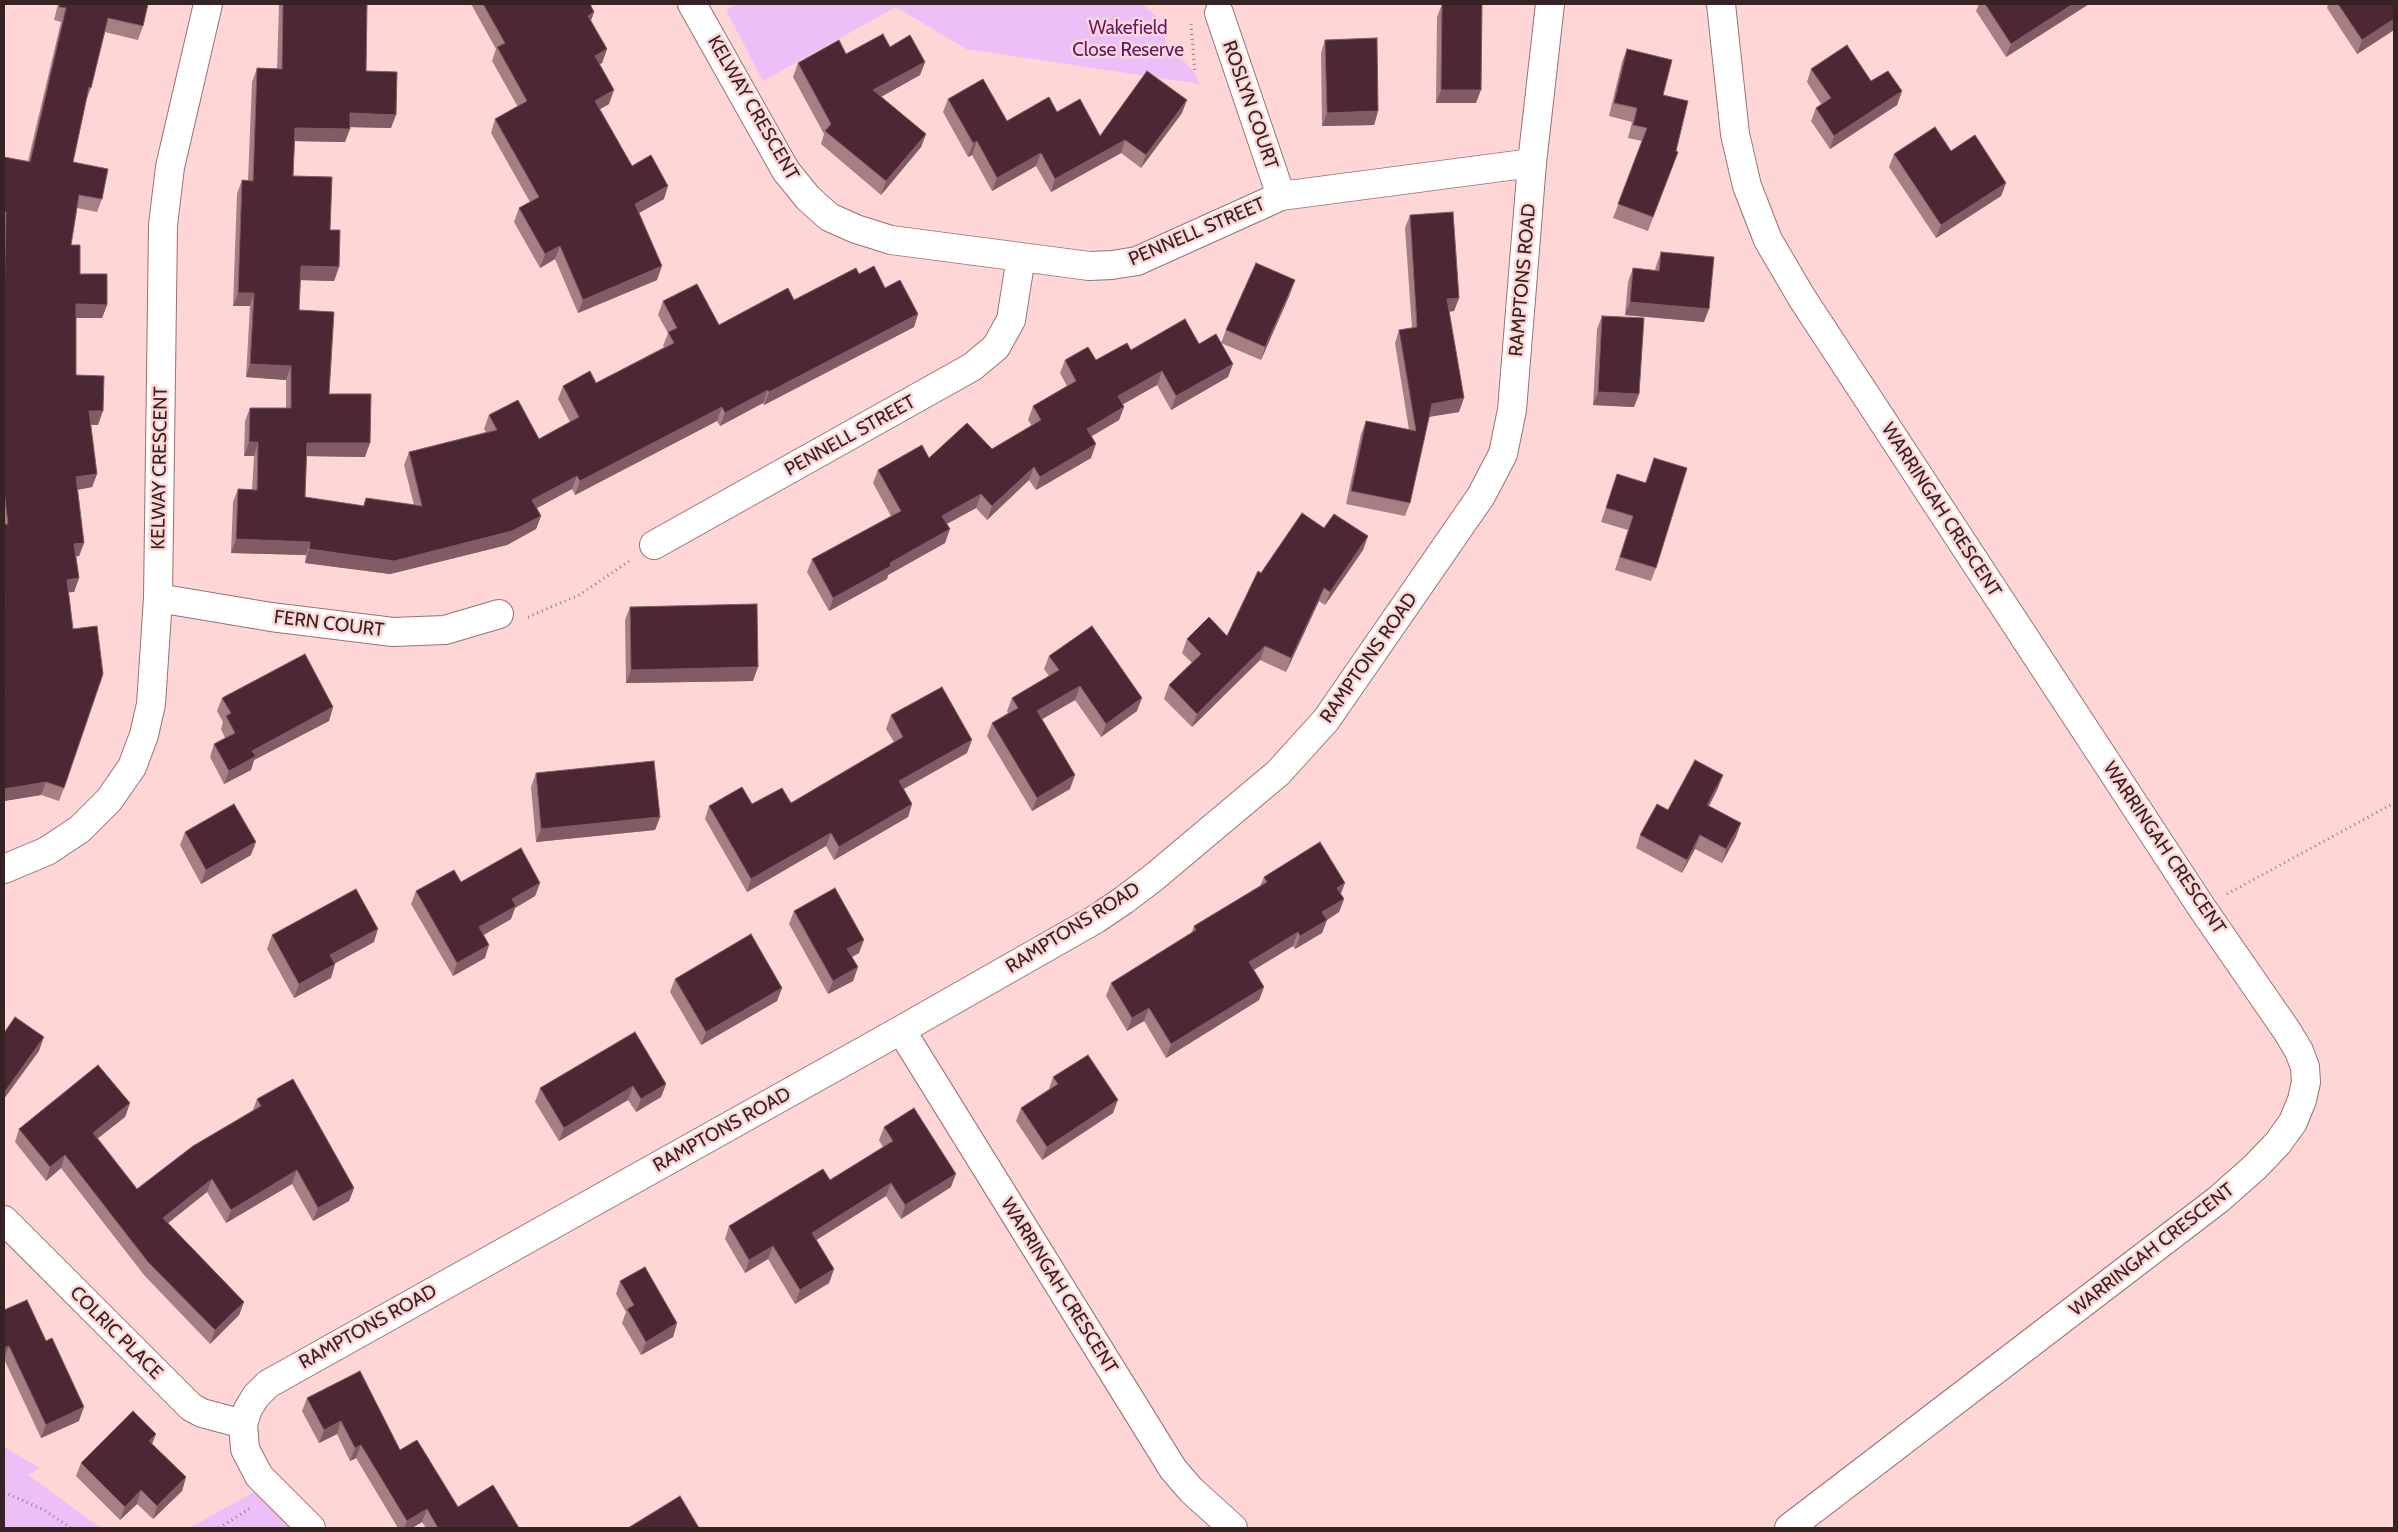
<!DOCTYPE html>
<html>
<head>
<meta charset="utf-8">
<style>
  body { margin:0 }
  #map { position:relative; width:2398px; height:1532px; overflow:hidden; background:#fed6d5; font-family:Cabin,sans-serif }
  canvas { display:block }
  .frame { position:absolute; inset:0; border:5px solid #362323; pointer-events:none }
</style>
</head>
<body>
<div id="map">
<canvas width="2398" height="1532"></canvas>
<div class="frame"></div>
</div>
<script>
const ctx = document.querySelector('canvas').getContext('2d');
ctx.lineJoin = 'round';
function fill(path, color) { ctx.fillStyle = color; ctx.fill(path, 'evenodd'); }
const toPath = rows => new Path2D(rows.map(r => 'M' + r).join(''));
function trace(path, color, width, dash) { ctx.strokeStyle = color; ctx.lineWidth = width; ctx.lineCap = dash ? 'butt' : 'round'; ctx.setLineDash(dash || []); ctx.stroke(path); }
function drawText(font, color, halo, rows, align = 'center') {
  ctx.font = font + ' Cabin,sans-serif'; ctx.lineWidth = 5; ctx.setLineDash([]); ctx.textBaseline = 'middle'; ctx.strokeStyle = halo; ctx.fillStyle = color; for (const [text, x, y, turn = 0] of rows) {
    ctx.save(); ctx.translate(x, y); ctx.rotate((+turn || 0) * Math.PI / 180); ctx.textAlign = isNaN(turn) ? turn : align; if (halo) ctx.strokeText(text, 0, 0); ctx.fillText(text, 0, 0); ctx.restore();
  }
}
fill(toPath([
  [737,4,1142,4,1159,18,1164,36,1169,46,1195,73,1200,84,966,49,896,7,763,81,726,10],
  [4,1447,40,1468,28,1475,101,1528,4,1528],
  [258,1490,296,1528,189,1528]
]), '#ecbff8');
const street = toPath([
  [692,4,786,171,808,198,829,217,856,229,891,240,1021,257],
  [1721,4,1735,134,1747,186,1768,240,1802,298,2202,908,2287,1031,2299,1051,2305,1067,2306,1082,2302,1100,2293,1122,2278,1143,2255,1167,2219,1199,1789,1528],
  [1219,13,1281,196],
  [654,545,972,367,996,347,1011,320,1021,257,1089,266,1112,265,1137,261,1281,196,1532,163],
  [158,598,271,617,393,632,445,630,499,614],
  [4,869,47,851,80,829,109,800,132,767,144,735,151,704,158,598,163,225,170,167,208,4],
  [901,1030,1173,1469,1191,1490,1233,1528],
  [4,1220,191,1407,202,1413,243,1424],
  [311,1528,259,1476,245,1449,243,1424,248,1409,256,1396,268,1384,901,1030,1096,919,1124,900,1153,878,1278,773,1326,720,1481,496,1503,454,1512,410,1532,163,1550,4]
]);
trace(street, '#9c7070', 30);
trace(toPath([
  [1191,24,1195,73],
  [528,617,579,595,631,560],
  [2227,894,2394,803],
  [4,1492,44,1510,71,1528],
  [219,1528,252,1507]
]), '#987b7a', 3, [1, 4]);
trace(street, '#fff', 28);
fill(toPath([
  [58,4,148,4,143,26,138,40,105,32,91,88,86,101,73,162,102,199,97,212,77,208,71,245,80,274,107,305,102,318,76,318,76,375,98,425,90,425,97,474,92,487,77,490,84,543,79,556,76,556,79,578,74,592,68,592,64,788,59,801,41,795,4,801,4,157,28,161,61,22,54,20],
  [279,4,367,4,366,71,391,128,350,127,345,142,295,141,293,176,330,230,339,267,334,281,300,280,299,310,329,394,365,457,306,456,305,497,363,506,366,498,414,505,404,465,409,452,486,432,484,429,489,415,539,439,570,422,558,399,563,386,596,383,664,347,663,346,668,333,658,315,663,301,719,325,794,300,859,274,885,288,918,314,914,327,764,405,763,403,720,426,717,421,575,495,572,489,537,508,541,516,536,529,507,545,390,574,305,563,306,555,231,553,233,502,238,489,252,490,254,456,244,456,245,421,250,408,286,408,286,380,246,377,250,306,233,306,237,194,242,180,248,180,252,82,257,68,277,69],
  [471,4,590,4,594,12,591,21,607,49,602,63,599,64,609,104,600,109,632,166,664,199,639,213,657,280,578,313,555,259,540,268,514,222,519,208,530,202,491,133,495,119,518,107,492,61,496,49],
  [1442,4,1476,103,1436,103,1437,17],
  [1979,4,2089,4,2006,57,1976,11],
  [2328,4,2394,4,2394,30,2357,54,2327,8],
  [1325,40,1378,111,1374,125,1322,126,1321,53],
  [890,47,925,62,920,75,881,97,926,134,921,147,881,195,821,144,824,134,793,77,798,63],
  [1627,49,1663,95,1676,151,1678,152,1648,231,1613,218,1642,141,1628,138,1632,122,1609,116,1622,62],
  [1811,69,1871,81,1902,91,1897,105,1830,149,1811,121,1816,108,1821,104,1807,82],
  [948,99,1007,121,1057,112,1100,136,1182,113,1141,168,1121,153,1051,192,1036,166,992,191,972,155,968,157,943,112],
  [1951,151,2006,183,2001,196,1936,238,1889,167,1894,154],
  [1410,215,1459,298,1454,311,1449,312,1459,412,1429,417,1410,503,1405,516,1346,504,1361,434,1366,421,1409,430,1395,343,1399,330,1412,328,1405,228],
  [1661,252,1704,322,1625,315,1628,282,1633,268,1655,270,1656,266],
  [1290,294,1261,360,1221,343,1226,330],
  [1602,316,1639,394,1634,407,1593,405,1597,329],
  [1199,344,1228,377,1171,410,1157,385,1123,404,1124,407,1119,420,1091,436,1091,458,1036,490,1029,480,987,520,976,508,947,524,945,543,888,575,887,579,829,611,807,572,812,559,891,516,873,483,878,470,929,458,992,449,1032,426,1028,420,1033,406,1067,386,1060,373,1065,360,1096,360,1131,350],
  [1654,458,1656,568,1651,581,1615,570,1628,530,1601,522,1617,474,1645,483],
  [1324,528,1368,536,1363,550,1325,605,1319,601,1286,672,1260,660,1192,727,1164,699,1169,685,1192,663,1182,653,1187,639,1227,636,1261,573],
  [630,607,753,681,626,683,625,620],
  [1049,656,1137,711,1101,737,1075,700,1042,719,1070,789,1032,811,987,736,992,723,1008,713,1007,711,1012,698,1049,676,1044,669],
  [222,698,333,707,329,721,254,760,251,770,224,784,210,757,214,744,225,738,221,729,223,722,217,711],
  [891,715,967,753,904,789,912,804,908,817,834,860,826,846,747,892,705,819,709,806,791,803,894,742,886,729],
  [536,773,660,817,655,830,536,842,531,787],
  [1718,788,1709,806,1736,837,1722,863,1695,849,1682,873,1636,848,1640,835,1668,810],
  [185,832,251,855,201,884,180,845],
  [1264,877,1341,894,1344,899,1339,912,1327,920,1322,933,1295,949,1293,946,1253,970,1264,987,1259,1000,1166,1058,1144,1021,1127,1031,1106,996,1111,983,1191,934,1194,926,1260,886],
  [461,882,540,883,535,896,515,908,511,919,484,935,485,958,453,976,411,904,416,891],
  [794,911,859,953,852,957,858,967,853,981,828,994,789,924],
  [272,935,374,942,335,963,331,978,294,998,267,949],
  [675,979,782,988,777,1001,701,1045,670,992],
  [1053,1077,1113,1113,1042,1160,1016,1121,1021,1108,1049,1089],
  [666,1084,661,1097,636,1112,628,1100,559,1141,535,1102,540,1088],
  [257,1099,354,1188,349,1201,313,1221,292,1184,226,1223,207,1192,168,1223,244,1302,239,1315,210,1344,144,1275,61,1168,46,1181,15,1142,19,1129,130,1103,125,1117,98,1138,137,1189,253,1110],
  [884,1127,951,1187,901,1219,886,1196,816,1240,834,1269,829,1283,795,1304,768,1259,745,1273,725,1239,729,1226,830,1180,883,1147,879,1140],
  [620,1281,677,1323,673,1337,641,1355,622,1323,626,1312,616,1294],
  [4,1310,79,1421,41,1438,4,1359],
  [307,1398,400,1450,458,1507,519,1528,426,1528,422,1522,412,1528,398,1528,356,1458,350,1461,337,1434,319,1443,302,1411],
  [152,1444,186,1477,182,1491,153,1519,137,1504,120,1520,76,1476,81,1463]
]), '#a57f84');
fill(toPath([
  [2073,4,2089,4,2006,57,2011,44],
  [594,12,589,25,588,16],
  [2394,19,2394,30,2357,54,2362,40],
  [607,49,602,63,590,69,595,56],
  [925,62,920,75,868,104,873,90],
  [614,90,609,104,590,115,595,101],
  [1441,90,1481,90,1476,103,1436,103],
  [1902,91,1897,105,1830,149,1834,136],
  [1187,100,1182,113,1141,168,1146,155],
  [1378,111,1374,125,1322,126,1327,113],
  [350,113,396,115,391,128,346,127],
  [295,128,350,129,345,142,290,141],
  [926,134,921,147,881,195,886,181],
  [1125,140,1121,153,1051,192,1055,179],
  [977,141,972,155,968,157,973,143],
  [1041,153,1036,166,992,191,997,178],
  [2006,183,2001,196,1936,238,1941,225],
  [668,186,664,199,630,218,635,204],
  [560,246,555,259,540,268,545,254],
  [301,266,339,267,334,281,296,280],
  [662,266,657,280,578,313,583,300],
  [1295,280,1290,294,1261,360,1265,347],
  [238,293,254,293,250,306,233,306],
  [1459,298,1454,311,1442,312,1447,299],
  [1630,302,1709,309,1704,322,1625,315],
  [76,304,107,305,102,318,71,318],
  [918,314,914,327,764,405,769,392],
  [250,364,291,366,286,380,246,377],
  [1233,364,1228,377,1171,410,1176,396],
  [1162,371,1157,385,1113,410,1118,396],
  [768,390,763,403,720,426,725,413],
  [1598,392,1639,394,1634,407,1593,405],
  [1464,398,1459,412,1427,417,1432,404],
  [722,407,717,421,575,495,580,481],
  [1124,407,1119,420,1082,442,1087,429],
  [89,411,103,411,98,425,84,424],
  [249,442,258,442,254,456,244,456],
  [307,443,370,443,365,457,302,456],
  [1096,444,1091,458,1036,490,1040,477],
  [1034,467,1029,480,987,520,992,506],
  [97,474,92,487,71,491,76,477],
  [577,476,572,489,528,513,532,500],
  [981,494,976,508,937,529,942,516],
  [541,516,536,529,507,545,390,574,305,563,309,549],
  [950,529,945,543,888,575,887,579,829,611,833,598,890,563],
  [1368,536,1363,550,1325,605,1330,592],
  [236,539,310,542,306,555,231,553],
  [84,543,79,556,70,557,74,544],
  [79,578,74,592,62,593,67,580],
  [1324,588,1319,601,1286,672,1291,658],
  [1265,646,1260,660,1192,727,1197,714],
  [758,667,753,681,626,683,631,670],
  [1080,686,1075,700,1032,725,1037,711],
  [1142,698,1137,711,1101,737,1106,724],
  [333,707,329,721,254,760,251,770,224,784,229,771,252,751],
  [972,740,967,753,894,794,899,781],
  [1075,775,1070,789,1032,811,1037,798],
  [1723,775,1718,788,1702,819,1707,805],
  [46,782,41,795,4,801,4,789],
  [912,804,908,817,834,860,839,847],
  [660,817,655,830,536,842,541,829],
  [1741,823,1736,837,1722,863,1726,849],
  [831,833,826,846,747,892,751,879],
  [1700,835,1695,849,1682,873,1687,860],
  [256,842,251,855,201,884,206,870],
  [540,883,535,896,515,908,511,919,474,940,479,927,512,899],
  [1345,883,1340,896,1337,888],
  [1344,899,1339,912,1327,920,1322,933,1295,949,1300,936,1322,912],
  [378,929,374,942,325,969,330,955],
  [1298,932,1293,946,1244,976,1249,962],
  [864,940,859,953,842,962,847,949],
  [489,945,485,958,453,976,457,963],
  [335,964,331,978,294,998,299,984],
  [858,967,853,981,828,994,833,981],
  [1264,987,1259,1000,1166,1058,1171,1044],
  [782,988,777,1001,701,1045,706,1032],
  [1149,1008,1144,1021,1127,1031,1132,1018],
  [44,1037,39,1051,4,1099,4,1093],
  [666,1084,661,1097,636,1112,641,1099],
  [633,1086,628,1100,559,1141,564,1128],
  [1118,1100,1113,1113,1042,1160,1047,1147],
  [130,1103,125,1117,88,1146,93,1133],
  [65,1155,61,1168,46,1181,50,1167],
  [297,1170,292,1184,226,1223,231,1210],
  [956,1174,951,1187,901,1219,905,1205],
  [212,1179,207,1192,158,1231,163,1218],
  [891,1183,886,1196,807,1246,812,1233],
  [354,1188,349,1201,313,1221,318,1208],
  [773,1246,768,1259,745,1273,749,1260],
  [834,1269,829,1283,795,1304,800,1290],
  [244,1302,239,1315,210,1344,215,1330],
  [677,1323,673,1337,641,1355,646,1342],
  [9,1346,4,1359,4,1348],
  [84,1407,79,1421,41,1438,46,1425],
  [341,1421,337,1434,319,1443,324,1430],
  [156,1434,151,1447,149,1441],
  [361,1445,356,1458,350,1461,355,1448],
  [186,1477,182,1491,153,1519,157,1506],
  [141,1490,137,1504,120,1520,125,1507],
  [427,1509,422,1522,412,1528,404,1528,407,1521]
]), '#815c64');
const building = toPath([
  [60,4,148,4,143,26,108,18,91,88,89,87,73,162,108,169,102,199,79,195,71,245,80,245,80,274,107,274,107,305,76,304,76,375,104,376,103,411,89,411,97,474,76,477,84,543,74,544,79,578,67,580,73,629,97,626,103,674,64,788,46,782,4,789,4,695,5,695,4,687,4,602,5,602,4,590,4,524,8,524,4,491,4,302,6,212,4,211,4,157,30,162,66,8,59,7,60,4],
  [283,4,367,4,366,71,397,72,396,115,350,113,350,129,295,128,293,176,332,177,330,230,340,230,339,267,301,266,299,310,334,312,329,394,371,394,370,443,307,443,305,497,364,506,366,498,422,506,409,452,497,430,489,415,518,400,539,439,579,417,563,386,590,371,596,383,674,343,668,332,677,328,663,301,697,284,719,325,788,288,794,300,856,268,859,274,874,266,885,288,900,280,918,314,769,392,768,390,725,413,722,407,580,481,577,476,532,500,541,516,512,531,394,561,309,549,310,542,236,539,238,489,257,490,258,442,249,442,250,408,291,408,291,366,250,364,254,293,238,293,242,180,253,181,257,68,282,69,283,4],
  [483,4,590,4,594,12,588,16,607,49,595,56,614,90,595,101,632,166,651,155,668,186,635,204,662,266,583,300,560,246,545,254,519,208,539,197,495,119,527,101,497,47,505,43,483,4],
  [1442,4,1482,4,1481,90,1441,90,1442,4],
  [1985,4,2073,4,2011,44,1985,4],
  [2338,4,2394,4,2394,19,2362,40,2338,4],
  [883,34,890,47,910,35,925,62,873,90,926,134,886,181,825,131,831,124,798,63,839,40,846,54,883,34],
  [1377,38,1378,111,1327,113,1325,40,1377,38],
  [1847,45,1871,81,1888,71,1902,91,1834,136,1816,108,1831,98,1811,69,1847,45],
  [1627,49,1672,60,1663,95,1688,101,1676,151,1678,152,1653,217,1618,204,1647,128,1633,125,1637,108,1614,103,1627,49],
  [1147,71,1187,100,1146,155,1125,140,1055,179,1041,153,997,178,977,141,973,143,948,99,983,79,1007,121,1049,97,1057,112,1080,99,1100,136,1147,71],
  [1935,127,1951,151,1975,135,2006,183,1941,225,1894,154,1935,127],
  [1453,212,1459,298,1447,299,1464,398,1432,404,1410,503,1351,491,1366,421,1416,431,1399,330,1417,327,1410,215,1453,212],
  [1661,252,1714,257,1709,309,1630,302,1633,268,1659,271,1661,252],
  [1256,263,1295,280,1265,347,1226,330,1256,263],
  [1602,316,1644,318,1639,394,1598,392,1602,316],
  [1185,319,1199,344,1216,334,1233,364,1176,396,1162,371,1118,396,1124,407,1087,429,1096,444,1040,477,1034,467,992,506,981,494,942,516,950,529,890,563,891,566,833,598,812,559,901,511,878,470,922,445,929,458,967,423,992,449,1041,420,1033,406,1076,381,1065,360,1088,347,1096,360,1127,343,1131,350,1185,319],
  [1654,458,1687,468,1656,568,1620,557,1633,516,1606,508,1617,474,1646,483,1654,458],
  [1302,513,1324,528,1334,514,1368,536,1330,592,1324,588,1291,658,1265,646,1197,714,1169,685,1201,654,1187,639,1209,617,1227,636,1258,571,1261,573,1302,513],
  [757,604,758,667,631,670,630,607,757,604],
  [1092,626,1142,698,1106,724,1080,686,1037,711,1075,775,1037,798,992,723,1018,708,1012,698,1059,670,1049,656,1092,626],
  [305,654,333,707,252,751,256,756,229,771,214,744,235,733,226,716,231,713,222,698,305,654],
  [942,687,972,740,899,781,912,804,839,847,831,833,751,879,709,806,742,787,752,804,782,788,791,803,903,737,891,715,942,687],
  [1695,760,1723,775,1707,805,1741,823,1726,849,1700,835,1687,860,1640,835,1657,804,1668,810,1695,760],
  [654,761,660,817,541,829,536,773,654,761],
  [234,804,256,842,206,870,185,832,234,804],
  [1320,842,1345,883,1337,888,1344,899,1322,912,1327,920,1300,936,1298,932,1249,962,1264,987,1171,1044,1149,1008,1132,1018,1111,983,1196,930,1194,926,1267,882,1264,877,1320,842],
  [521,848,540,883,512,899,516,906,479,927,489,945,457,963,416,891,454,870,461,882,521,848],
  [835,888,864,940,847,949,858,967,833,981,794,911,835,888],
  [356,889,378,929,330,955,335,964,299,984,272,935,356,889],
  [751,934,782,988,706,1032,675,979,751,934],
  [15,1017,44,1037,4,1093,4,1033,15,1017],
  [635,1032,666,1084,641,1099,633,1086,564,1128,540,1088,635,1032],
  [1088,1055,1118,1100,1047,1147,1021,1108,1058,1084,1053,1077,1088,1055],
  [98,1065,130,1103,93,1133,137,1189,193,1146,261,1106,257,1099,293,1079,354,1188,318,1208,297,1170,231,1210,212,1179,163,1218,244,1302,215,1330,148,1262,65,1155,50,1167,19,1129,98,1065],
  [914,1108,956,1174,905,1205,891,1183,812,1233,834,1269,800,1290,773,1246,749,1260,729,1226,823,1169,830,1180,893,1141,884,1127,914,1108],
  [645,1267,677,1323,646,1342,627,1309,634,1305,620,1281,645,1267],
  [27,1300,46,1341,52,1338,84,1407,46,1425,9,1346,4,1348,4,1310,27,1300],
  [360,1371,400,1450,417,1440,458,1507,493,1485,519,1528,438,1528,427,1509,407,1521,361,1445,355,1448,341,1421,324,1430,307,1398,360,1371],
  [133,1411,156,1434,149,1441,186,1477,157,1506,141,1490,125,1507,81,1463,133,1411],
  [680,1496,699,1528,628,1528,680,1496]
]);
fill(building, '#4c2834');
trace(building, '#815c64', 1);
drawText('19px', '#5e1870', '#fed6d5', [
  ["Wakefield",1128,28],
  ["Close Reserve",1128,50]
]);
drawText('19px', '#362323', '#fed6d5', [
  ["ROSLYN COURT",1250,105,71],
  ["KELWAY CRESCENT",753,108,60],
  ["PENNELL STREET",1197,232,-23],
  ["RAMPTONS ROAD",1523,280,-85],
  ["PENNELL STREET",850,436,-29],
  ["KELWAY CRESCENT",160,468,-89],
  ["WARRINGAH CRESCENT",1941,510,57],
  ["FERN COURT",329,624,7],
  ["RAMPTONS ROAD",1369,658,-55],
  ["WARRINGAH CRESCENT",2164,848,56],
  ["RAMPTONS ROAD",1073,928,-32],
  ["RAMPTONS ROAD",722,1130,-29],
  ["WARRINGAH CRESCENT",2152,1250,-38],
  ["WARRINGAH CRESCENT",1059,1286,58],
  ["RAMPTONS ROAD",368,1327,-29],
  ["COLRIC PLACE",116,1333,45]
]);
</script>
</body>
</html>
